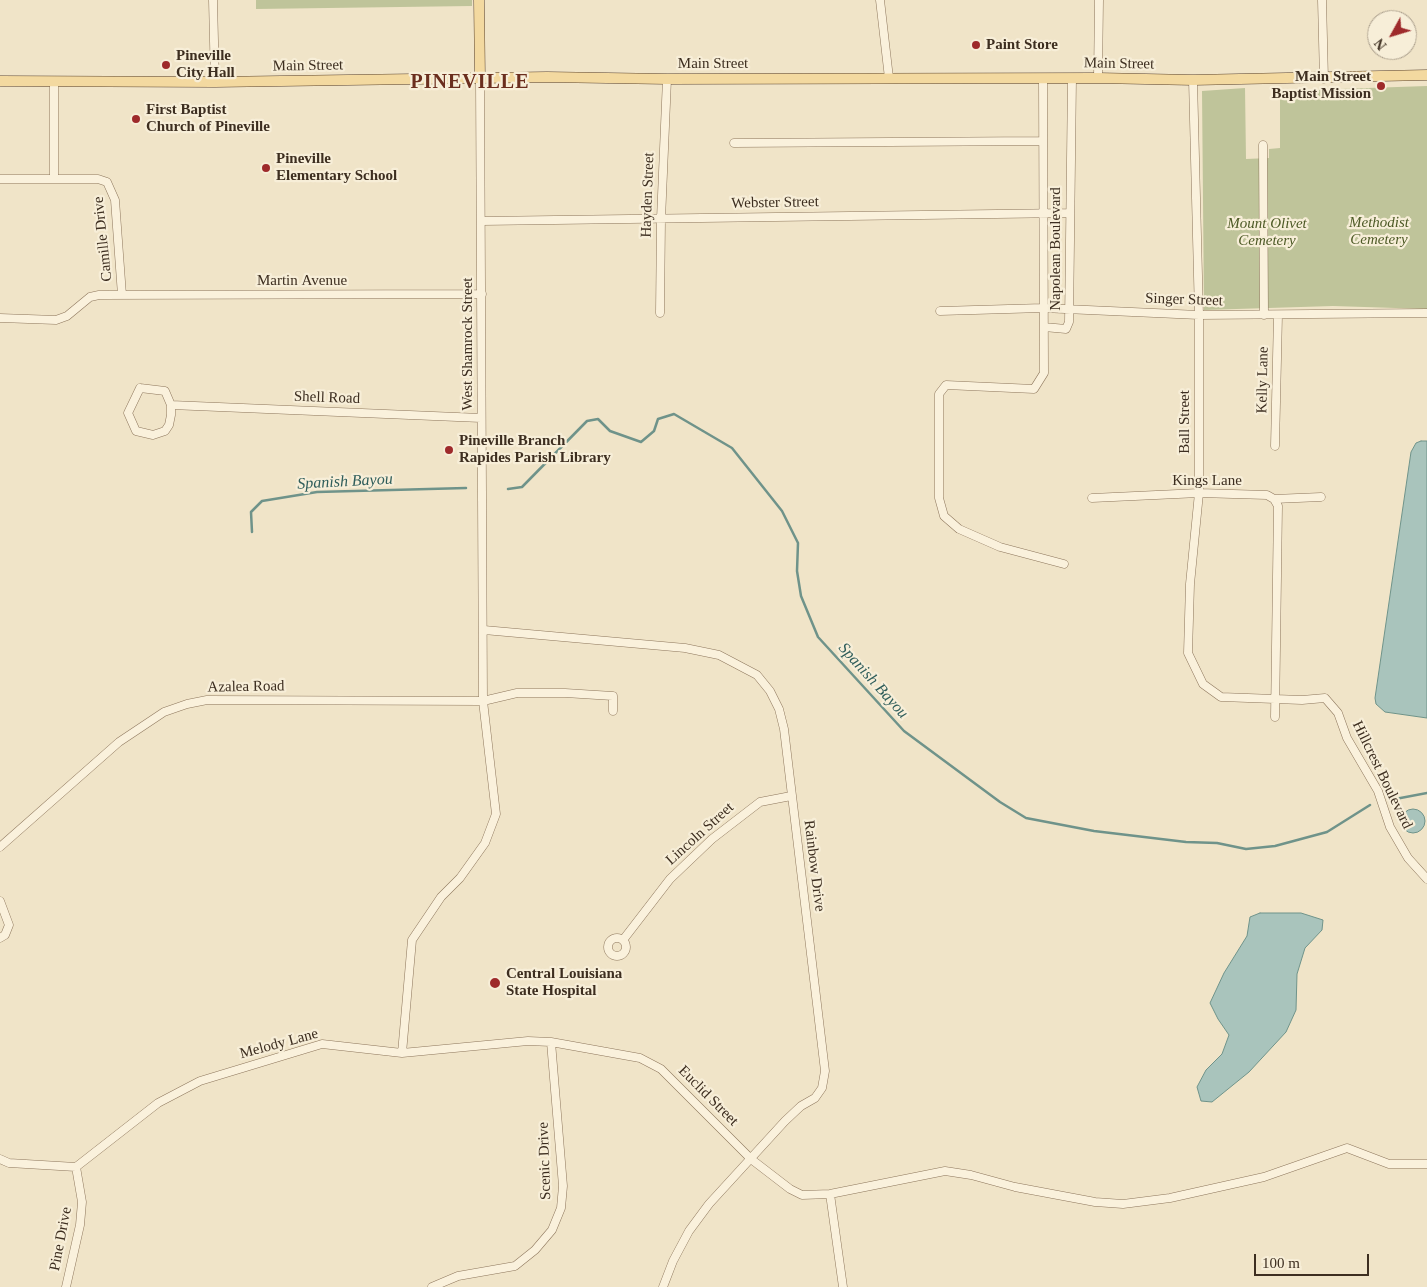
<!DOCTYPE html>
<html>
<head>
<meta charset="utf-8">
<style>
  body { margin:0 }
  #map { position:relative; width:1427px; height:1287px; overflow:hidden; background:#f0e4c8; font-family:Georgia,serif }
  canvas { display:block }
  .north { position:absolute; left:1367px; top:10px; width:50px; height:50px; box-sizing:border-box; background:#f7eed8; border:1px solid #ada18e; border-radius:50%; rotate:231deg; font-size:14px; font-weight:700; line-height:20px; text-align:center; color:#3d2e20 }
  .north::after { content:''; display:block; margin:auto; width:18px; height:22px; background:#9e2a2b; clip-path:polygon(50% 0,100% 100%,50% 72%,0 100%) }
  .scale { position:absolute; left:1254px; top:1254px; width:115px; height:22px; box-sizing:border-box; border:2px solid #3d2e20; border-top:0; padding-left:6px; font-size:15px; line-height:18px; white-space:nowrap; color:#3d2e20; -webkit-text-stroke:4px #f7eed8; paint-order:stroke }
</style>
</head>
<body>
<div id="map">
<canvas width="1427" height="1287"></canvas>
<div class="north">N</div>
<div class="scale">100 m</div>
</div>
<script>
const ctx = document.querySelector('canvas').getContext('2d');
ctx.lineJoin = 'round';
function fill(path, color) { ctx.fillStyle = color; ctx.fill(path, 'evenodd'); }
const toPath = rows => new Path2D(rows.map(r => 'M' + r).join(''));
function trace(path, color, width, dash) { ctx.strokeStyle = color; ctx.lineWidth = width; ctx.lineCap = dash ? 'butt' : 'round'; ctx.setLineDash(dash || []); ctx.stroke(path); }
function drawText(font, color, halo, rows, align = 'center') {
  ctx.font = font + ' Georgia,serif'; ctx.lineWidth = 4.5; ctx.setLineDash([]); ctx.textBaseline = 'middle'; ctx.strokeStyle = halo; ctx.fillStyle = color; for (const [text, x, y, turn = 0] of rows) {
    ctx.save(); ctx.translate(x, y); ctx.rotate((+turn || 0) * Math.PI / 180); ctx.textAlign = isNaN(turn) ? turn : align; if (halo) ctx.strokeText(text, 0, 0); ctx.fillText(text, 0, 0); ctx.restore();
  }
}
fill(toPath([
  [256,0,472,0,472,6,256,9],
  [1427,86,1427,309,1333,306,1204,310,1202,91,1245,88,1246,159,1269,158,1269,149,1280,148,1280,91]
]), '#bfc49a');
const water = toPath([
  [1421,441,1427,441,1427,718,1385,712,1376,704,1375,698,1411,452,1416,443,1421,441],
  '1401 821a12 12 0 1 1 24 0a12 12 0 1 1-24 0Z',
  [1260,913,1301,913,1323,920,1322,930,1305,948,1297,974,1296,1010,1286,1032,1249,1072,1212,1102,1201,1101,1197,1087,1206,1070,1222,1054,1229,1035,1218,1019,1210,1003,1224,973,1247,936,1250,917,1260,913]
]);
fill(water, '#a9c4bc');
trace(water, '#6f938a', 1);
trace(toPath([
  [508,489,522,487,587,421,598,419,610,431,641,442,654,431,658,419,674,414,732,448,782,511,798,543,797,571,801,596,818,637,904,731,1000,802,1026,818,1094,831,1186,842,1217,843,1246,849,1275,846,1327,832,1370,805],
  [252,532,251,512,262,501,317,492,466,488],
  [1390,800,1427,793]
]), '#6f938a', 2.5);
const minor = toPath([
  [213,0,215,82],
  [880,0,889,78],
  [1322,0,1324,79],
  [1098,78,1099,0],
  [1043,79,1044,373,1034,389,946,385,939,394,939,498,944,516,959,529,1000,547,1064,564],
  [1193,80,1199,315,1199,493,1190,584,1188,653,1203,684,1221,697,1302,700,1325,698,1338,713,1347,738,1378,791,1390,827,1408,858,1427,879],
  [734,143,1043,141],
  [1263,145,1264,315],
  [0,179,98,179,107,182,115,200,122,295],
  [54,179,54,81],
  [482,221,1069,213],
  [940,311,1043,308,1199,315,1427,313],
  [660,313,661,219,667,79],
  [0,318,56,320,67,316,90,297,99,295,482,294],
  [1044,327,1066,329,1069,322,1072,78],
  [140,388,165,391,171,405,171,415,169,425,165,431,153,435,136,431,128,413,140,388],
  [171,405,481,418],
  [1275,446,1278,315],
  [1092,498,1199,493,1267,495,1274,499,1321,497],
  [1274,499,1278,506,1275,717],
  [484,630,685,648,719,655,757,675,770,691,779,709,784,729,825,1071,822,1088,815,1098,801,1106,785,1121,709,1204,689,1231,673,1261,663,1287],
  [0,847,119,742,164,712,187,704,207,700,483,701,517,693,565,693,613,696,613,711],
  [0,901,9,925,5,935,0,938],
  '608 947a9 9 0 1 1 18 0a9 9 0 1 1-18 0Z',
  [623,940,670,879,712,839,760,802,791,796],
  [402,1053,412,940,441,897,460,878,485,843,496,814,483,701,480,78],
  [0,1159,9,1163,76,1167,158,1103,200,1081,322,1044,402,1053,528,1041,551,1042,640,1058,661,1069,751,1159,790,1189,802,1195,830,1194,945,1171,971,1175,1015,1187,1095,1202,1123,1204,1170,1198,1264,1177,1347,1148,1389,1164,1427,1164],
  [830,1194,843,1287],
  [66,1287,80,1225,82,1202,76,1167],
  [432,1287,458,1276,515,1266,535,1250,552,1230,561,1208,563,1186,551,1042]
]);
const major = toPath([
  [479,0,480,78],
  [0,81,215,82,547,77,667,79,1098,78,1193,80,1427,75]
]);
trace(minor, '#8d765c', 9);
trace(major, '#5b4430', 11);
trace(minor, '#faf1dc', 8);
trace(major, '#f3d9a0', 10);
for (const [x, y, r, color] of [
  [976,45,5,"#9e2a2b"],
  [166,65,5,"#9e2a2b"],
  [1381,86,5,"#9e2a2b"],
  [136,119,5,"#9e2a2b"],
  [266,168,5,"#9e2a2b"],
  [449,450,5,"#9e2a2b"],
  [495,983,6,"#9e2a2b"]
]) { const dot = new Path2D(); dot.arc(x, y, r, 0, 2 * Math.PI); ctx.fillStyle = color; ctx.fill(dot); trace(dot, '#f7eed8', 2); }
drawText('bold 15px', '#3d2e20', '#f7eed8', [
  ["Paint Store",986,45],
  ["Pineville",176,56],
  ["City Hall",176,73],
  ["Main Street",1371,77,"right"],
  ["Baptist Mission",1371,94,"right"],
  ["First Baptist",146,110],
  ["Church of Pineville",146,127],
  ["Pineville",276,159],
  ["Elementary School",276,176],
  ["Pineville Branch",459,441],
  ["Rapides Parish Library",459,458],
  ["Central Louisiana",506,974],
  ["State Hospital",506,991]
], 'left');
drawText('15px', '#3d2e20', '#f7eed8', [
  ["Main Street",713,64],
  ["Main Street",1119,64,1],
  ["Main Street",308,66,-1],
  ["Hayden Street",648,195,-88],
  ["Webster Street",775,203,-1],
  ["Camille Drive",103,239,-96],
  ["Napolean Boulevard",1056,249,-90],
  ["Martin Avenue",302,281],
  ["Singer Street",1184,300,2],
  ["West Shamrock Street",468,344,-90],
  ["Kelly Lane",1263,380,-89],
  ["Shell Road",327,398,2],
  ["Ball Street",1185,422,-90],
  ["Kings Lane",1207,481],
  ["Azalea Road",246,687,-1],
  ["Hillcrest Boulevard",1382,775,64],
  ["Lincoln Street",700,834,-42],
  ["Rainbow Drive",814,866,83],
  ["Melody Lane",279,1044,-15],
  ["Euclid Street",708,1096,45],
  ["Scenic Drive",545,1161,-92],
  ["Pine Drive",61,1239,-79]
]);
drawText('italic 15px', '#4d5a26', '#f7eed8', [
  ["Methodist",1379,223],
  ["Cemetery",1379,240],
  ["Mount Olivet",1267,224],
  ["Cemetery",1267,241]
]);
drawText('italic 16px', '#2f5d5a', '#f7eed8', [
  ["Spanish Bayou",345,482,-3],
  ["Spanish Bayou",873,681,48]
]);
ctx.letterSpacing = '1px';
drawText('bold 20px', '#6b2e1e', '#f7eed8', [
  ["PINEVILLE",470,83]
]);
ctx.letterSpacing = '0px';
</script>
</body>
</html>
